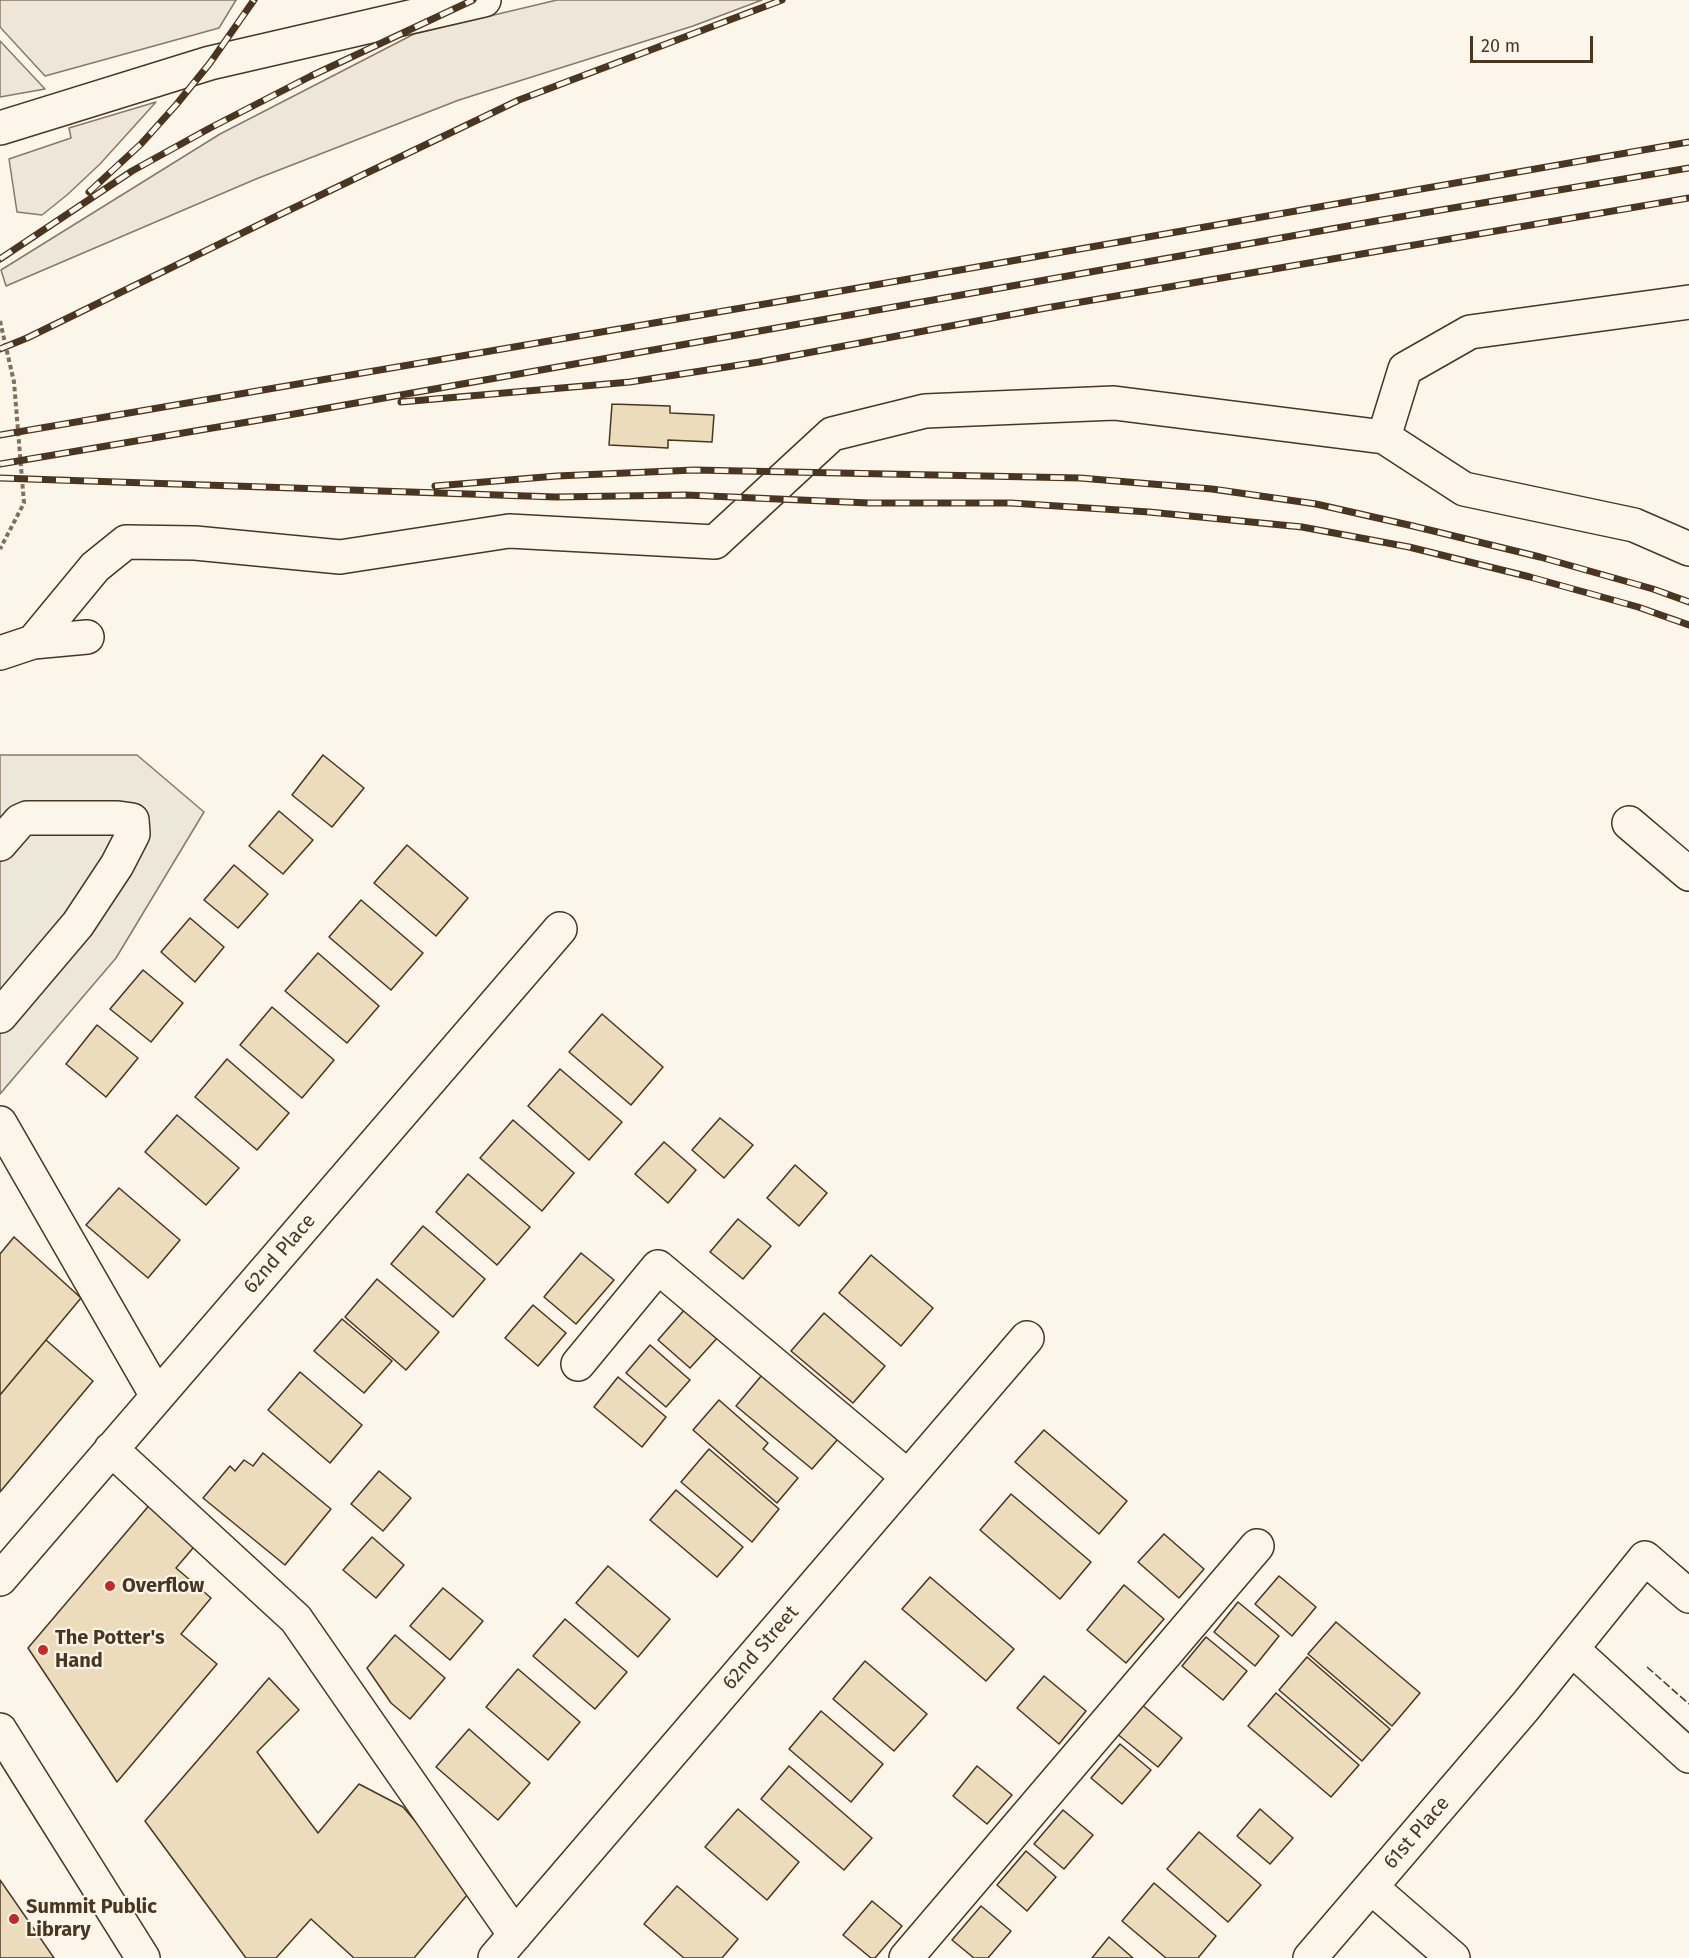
<!DOCTYPE html>
<html>
<head>
<meta charset="utf-8">
<style>
  body { margin:0 }
  #map { position:relative; width:1689px; height:1958px; overflow:hidden; background:#fbf6e9; font-family:"Fira Sans",sans-serif }
  canvas { display:block }
  .scale { position:absolute; left:1470px; top:36px; width:123px; height:27px; box-sizing:border-box; border:3px solid #4a3520; border-top:0; padding-left:8px; font-size:18px; line-height:21px; white-space:nowrap; color:#4a3520; -webkit-text-stroke:4px #fbf6e9; paint-order:stroke }
</style>
</head>
<body>
<div id="map">
<canvas width="1689" height="1958"></canvas>
<div class="scale">20 m</div>
</div>
<script>
const ctx = document.querySelector('canvas').getContext('2d');
ctx.lineJoin = 'round';
function fill(path, color) { ctx.fillStyle = color; ctx.fill(path, 'evenodd'); }
const toPath = rows => new Path2D(rows.map(r => 'M' + r).join(''));
function trace(path, color, width, dash) { ctx.strokeStyle = color; ctx.lineWidth = width; ctx.lineCap = dash ? 'butt' : 'round'; ctx.setLineDash(dash || []); ctx.stroke(path); }
function drawText(font, color, halo, rows, align = 'center') {
  ctx.font = font + ' "Fira Sans",sans-serif'; ctx.lineWidth = 4.5; ctx.setLineDash([]); ctx.textBaseline = 'middle'; ctx.strokeStyle = halo; ctx.fillStyle = color; for (const [text, x, y, turn = 0] of rows) {
    ctx.save(); ctx.translate(x, y); ctx.rotate((+turn || 0) * Math.PI / 180); ctx.textAlign = isNaN(turn) ? turn : align; if (halo) ctx.strokeText(text, 0, 0); ctx.fillText(text, 0, 0); ctx.restore();
  }
}
const green = toPath([
  [0,0,236,0,219,28,45,76,0,27,0,0],
  [557,0,762,0,693,26,459,100,256,179,6,286,1,270,220,134,414,34,557,0],
  [0,41,45,89,0,97,0,41],
  [156,102,100,164,67,195,42,215,17,212,9,159,71,138,69,128,156,102]
]);
fill(green, '#ede6d9');
trace(green, '#887966', 1.5);
const parking = toPath([
  [0,755,137,755,204,812,116,958,0,1094,0,755]
]);
fill(parking, '#ede7d9');
trace(parking, '#887966', 1.5);
const building = toPath([
  [612,404,670,406,670,413,714,415,712,442,668,440,668,448,609,445,612,404],
  [323,755,364,788,332,827,292,795,323,755],
  [279,811,313,840,283,874,249,846,279,811],
  [407,845,468,898,436,936,374,883,407,845],
  [234,865,268,894,238,928,204,900,234,865],
  [361,900,423,953,391,990,329,937,361,900],
  [190,918,224,947,195,982,161,952,190,918],
  [318,953,379,1006,347,1043,285,991,318,953],
  [143,970,183,1003,151,1042,110,1009,143,970],
  [272,1007,334,1060,302,1098,240,1045,272,1007],
  [602,1014,663,1067,631,1105,569,1052,602,1014],
  [97,1025,138,1058,106,1097,66,1064,97,1025],
  [227,1059,289,1113,257,1150,195,1097,227,1059],
  [560,1069,622,1122,589,1160,528,1106,560,1069],
  [177,1115,239,1168,206,1205,145,1152,177,1115],
  [720,1118,753,1145,724,1178,692,1150,720,1118],
  [513,1120,574,1173,542,1211,480,1158,513,1120],
  [664,1142,696,1170,668,1203,635,1174,664,1142],
  [795,1165,827,1193,799,1226,767,1198,795,1165],
  [468,1174,530,1227,497,1265,436,1212,468,1174],
  [119,1188,180,1240,148,1278,86,1225,119,1188],
  [738,1219,771,1246,743,1279,710,1252,738,1219],
  [423,1226,485,1279,453,1317,391,1264,423,1226],
  [14,1237,81,1298,0,1395,0,1254,14,1237],
  [581,1253,614,1280,576,1324,544,1297,581,1253],
  [871,1255,933,1308,901,1346,839,1293,871,1255],
  [377,1279,439,1332,406,1370,345,1317,377,1279],
  [533,1305,566,1333,538,1366,505,1338,533,1305],
  [686,1308,719,1336,690,1368,658,1340,686,1308],
  [824,1313,885,1366,853,1403,791,1351,824,1313],
  [342,1319,392,1361,364,1393,314,1351,342,1319],
  [46,1340,93,1381,0,1492,0,1395,46,1340],
  [650,1345,690,1380,666,1407,626,1373,650,1345],
  [300,1372,362,1425,330,1463,268,1410,300,1372],
  [762,1375,838,1439,812,1469,736,1406,762,1375],
  [618,1377,666,1417,642,1447,594,1407,618,1377],
  [719,1400,768,1443,763,1449,798,1478,777,1503,693,1430,719,1400],
  [1044,1430,1127,1501,1099,1534,1015,1462,1044,1430],
  [709,1449,779,1509,752,1542,681,1482,709,1449],
  [263,1453,331,1509,285,1565,203,1498,230,1466,235,1471,244,1460,253,1466,263,1453],
  [379,1471,411,1498,383,1531,351,1504,379,1471],
  [676,1490,743,1547,717,1577,650,1520,676,1490],
  [1011,1494,1091,1562,1060,1599,980,1530,1011,1494],
  [152,1502,199,1541,176,1568,211,1598,181,1634,217,1664,117,1782,28,1648,152,1502],
  [1164,1534,1204,1569,1179,1598,1138,1562,1164,1534],
  [372,1537,404,1565,376,1598,343,1570,372,1537],
  [608,1566,670,1619,638,1657,576,1603,608,1566],
  [1279,1576,1316,1607,1292,1636,1255,1604,1279,1576],
  [930,1577,1014,1649,986,1681,902,1609,930,1577],
  [1124,1585,1164,1619,1126,1663,1087,1630,1124,1585],
  [443,1588,483,1621,450,1660,410,1626,443,1588],
  [1238,1602,1279,1636,1255,1666,1214,1632,1238,1602],
  [565,1619,627,1672,595,1709,533,1656,565,1619],
  [1336,1622,1420,1693,1392,1726,1308,1654,1336,1622],
  [395,1635,445,1678,410,1719,391,1703,367,1668,395,1635],
  [1206,1637,1247,1671,1223,1700,1182,1666,1206,1637],
  [1307,1657,1390,1729,1362,1761,1279,1690,1307,1657],
  [865,1661,927,1714,894,1751,833,1699,865,1661],
  [518,1669,580,1722,548,1760,486,1707,518,1669],
  [1044,1676,1086,1711,1059,1744,1017,1708,1044,1676],
  [269,1678,299,1710,257,1752,318,1833,359,1784,403,1807,473,1888,414,1958,354,1958,311,1919,276,1958,246,1958,145,1821,269,1678],
  [1276,1693,1359,1765,1331,1797,1248,1726,1276,1693],
  [1141,1704,1182,1738,1158,1767,1116,1733,1141,1704],
  [821,1711,883,1764,851,1802,789,1749,821,1711],
  [469,1729,530,1783,498,1820,436,1767,469,1729],
  [1120,1744,1151,1770,1122,1804,1091,1778,1120,1744],
  [789,1766,872,1838,844,1870,761,1799,789,1766],
  [977,1766,1012,1795,987,1824,953,1796,977,1766],
  [738,1809,799,1862,767,1900,705,1847,738,1809],
  [1260,1809,1293,1838,1270,1864,1237,1836,1260,1809],
  [1063,1810,1093,1835,1064,1869,1034,1844,1063,1810],
  [1199,1832,1261,1885,1228,1922,1167,1869,1199,1832],
  [1026,1851,1056,1877,1027,1911,997,1885,1026,1851],
  [0,1880,54,1958,0,1958,0,1880],
  [1154,1883,1216,1936,1198,1958,1166,1958,1122,1921,1154,1883],
  [677,1886,738,1939,722,1958,684,1958,644,1924,677,1886],
  [872,1901,902,1926,875,1958,871,1958,843,1935,872,1901],
  [981,1906,1011,1931,988,1958,974,1958,952,1940,981,1906],
  [1109,1937,1133,1958,1092,1958,1109,1937]
]);
fill(building, '#ecdcbc');
trace(building, '#4a3520', 1.5);
const minor = toPath([
  [0,128,210,63,484,0],
  [1689,302,1470,332,1405,369,1384,437,1464,489,1634,525,1689,549],
  [33,642,95,567,126,542,195,543,340,557,509,531,715,542,832,434,925,411,1114,403,1384,437],
  [0,653,33,642,87,637],
  [1629,823,1689,874],
  [0,844,20,821,27,818,118,818,132,820,133,834,117,865,78,924,0,1016],
  [0,1123,157,1396],
  [578,1364,658,1267,907,1476],
  [111,1449,296,1619,515,1935],
  [0,1579,560,929],
  [1572,1649,1689,1756],
  [1371,1887,1453,1958],
  [495,1958,1027,1338],
  [906,1958,1257,1546],
  [1310,1958,1525,1707,1645,1558,1689,1596]
]);
const major = toPath([
  [0,1730,143,1958]
]);
trace(minor, '#4a3520', 36);
trace(major, '#4a3520', 36);
trace(toPath([
  [0,321,14,382,24,503,0,549]
]), '#7f6f5c', 4, [4.5, 3]);
trace(minor, '#fbf6e9', 33);
trace(major, '#fbf6e9', 33);
const rail = toPath([
  [89,192,141,144,176,105,210,63,254,0],
  [0,259,132,171,210,128,311,76,473,0],
  [0,349,27,338,279,215,519,100,782,0],
  [401,402,630,382,759,362,1046,308,1689,198],
  [0,435,829,293,1689,142],
  [0,464,283,416,1376,221,1689,168],
  [0,478,556,497,686,495,869,503,1011,503,1149,512,1302,527,1409,547,1530,577,1638,607,1689,625],
  [435,486,557,476,694,470,1080,478,1212,489,1316,504,1413,526,1540,557,1653,589,1689,602]
]);
trace(rail, '#4a3520', 7);
trace(rail, '#fbf6e9', 4.5, [14]);
trace(toPath([
  [1647,1667,1689,1704]
]), '#4a3520', 1.5, [8, 3]);
for (const [x, y, r, color] of [
  [110,1586,6,"#c62828"],
  [43,1650,6,"#c62828"],
  [14,1919,6,"#c62828"]
]) { const dot = new Path2D(); dot.arc(x, y, r, 0, 2 * Math.PI); ctx.fillStyle = color; ctx.fill(dot); trace(dot, '#fbf6e9', 2); }
drawText('20px', '#4a3520', '#fbf6e9', [
  ["62nd Place",280,1254,-49],
  ["62nd Street",761,1648,-49],
  ["61st Place",1417,1833,-49]
]);
drawText('bold 20px', '#4a3520', '#fbf6e9', [
  ["Overflow",122,1586],
  ["The Potter's",55,1638],
  ["Hand",55,1661],
  ["Summit Public",26,1907],
  ["Library",26,1930]
], 'left');
</script>
</body>
</html>
